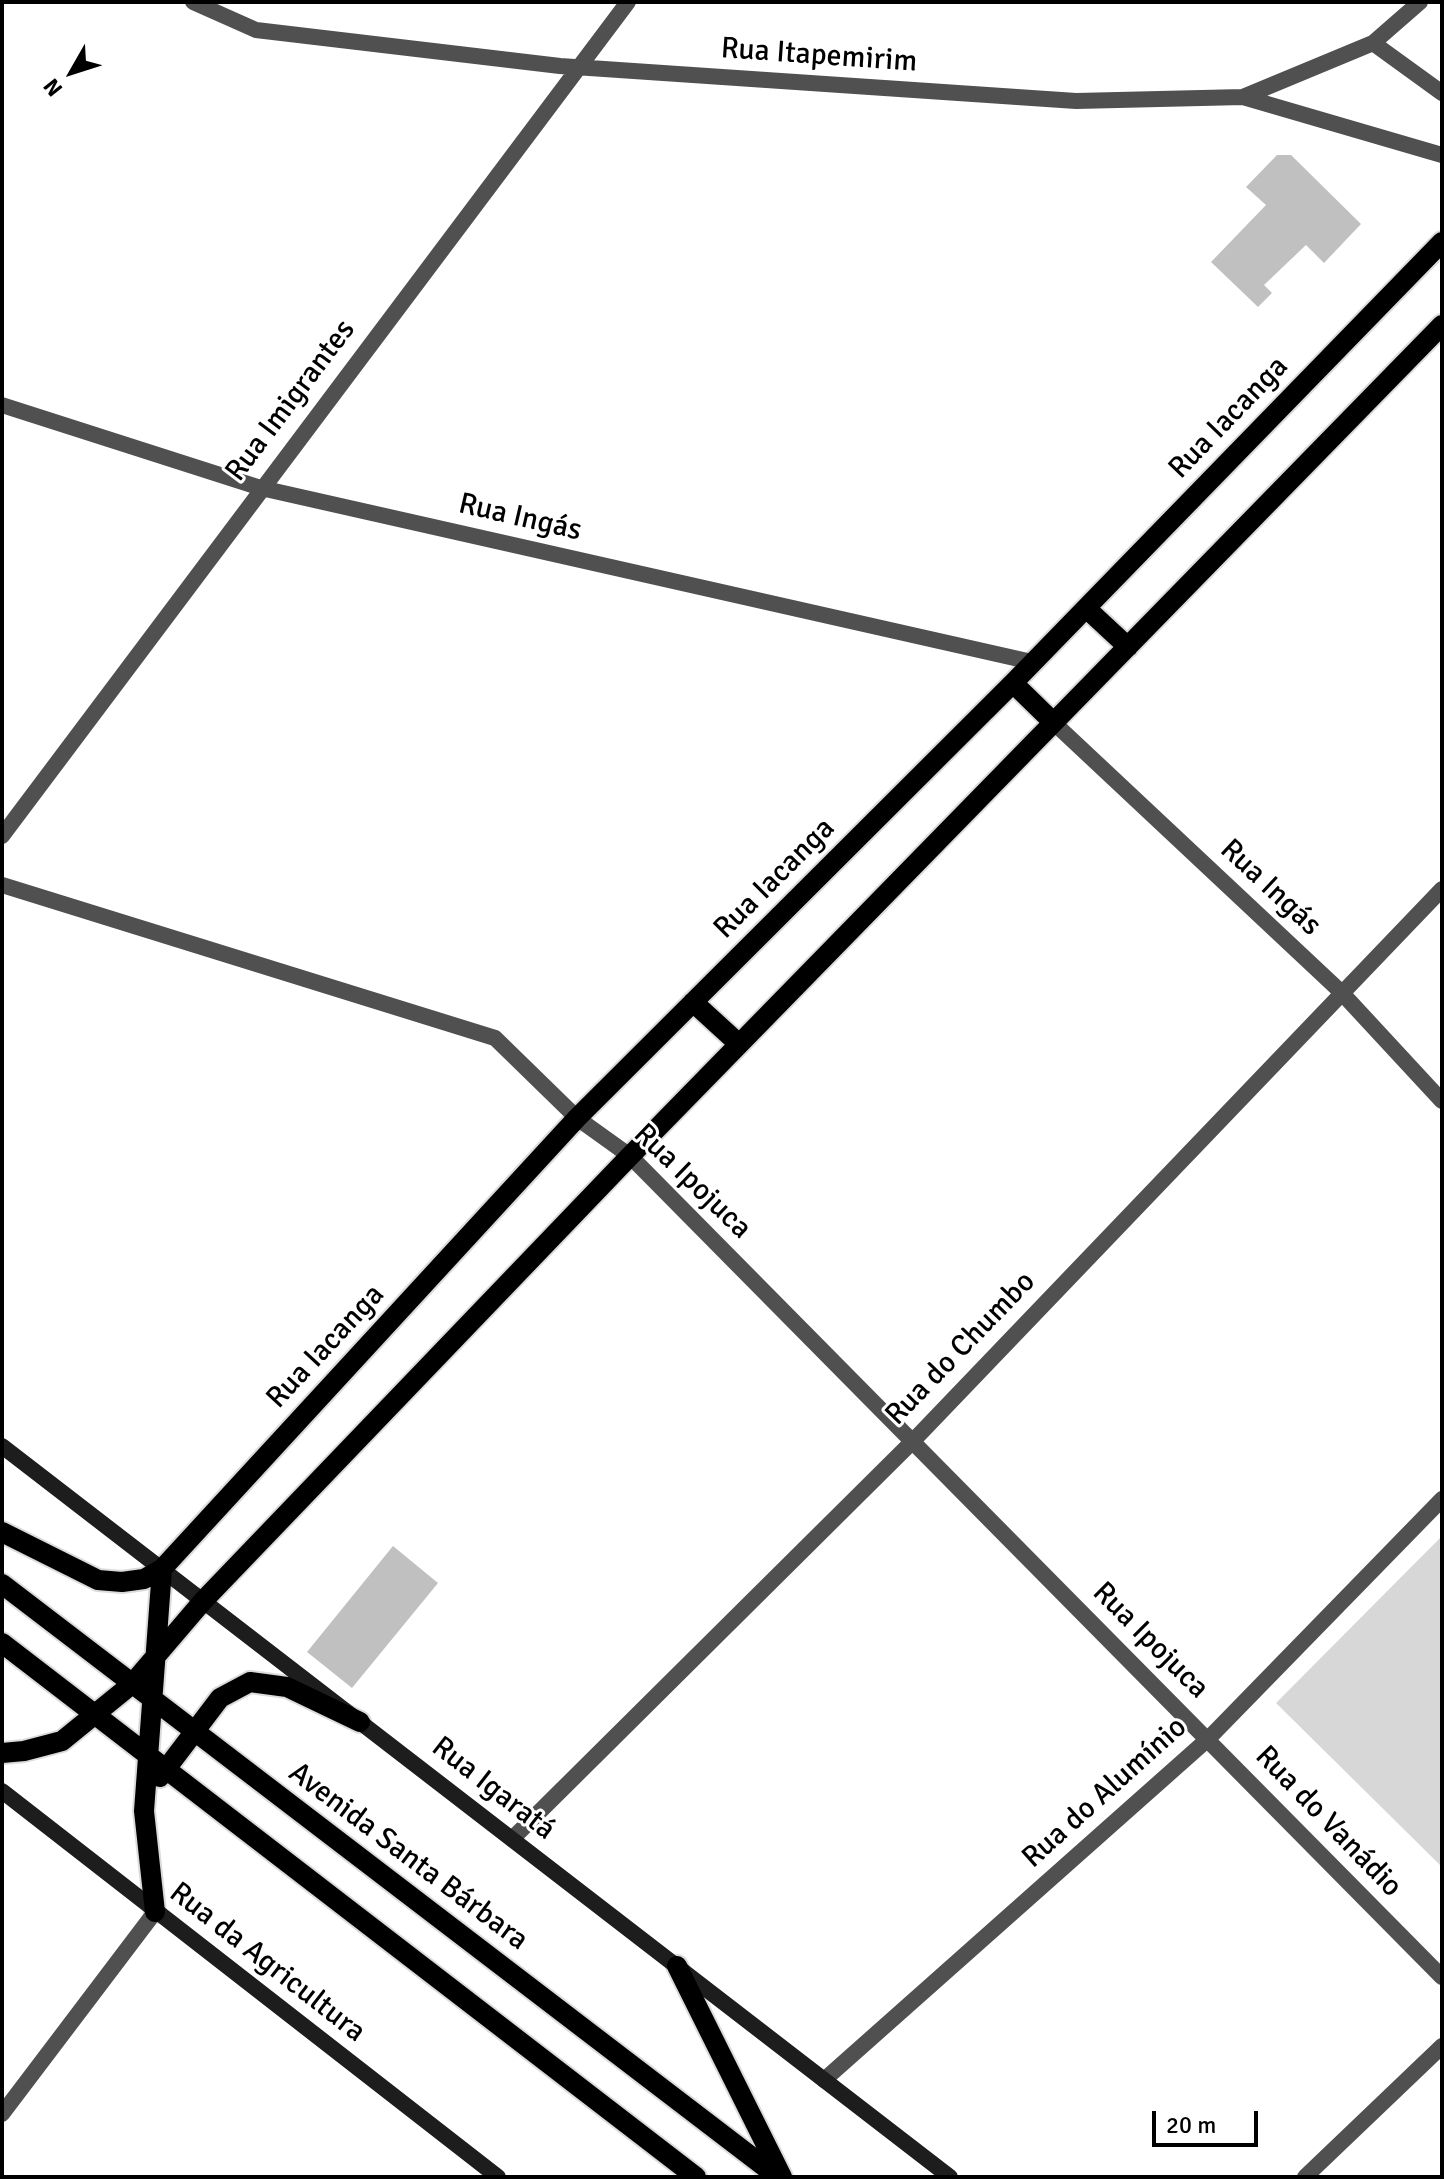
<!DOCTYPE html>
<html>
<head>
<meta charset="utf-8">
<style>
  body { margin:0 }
  #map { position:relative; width:1444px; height:2179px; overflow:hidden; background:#fff; font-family:Signika,sans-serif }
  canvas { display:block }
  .frame { position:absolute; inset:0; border:4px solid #000; pointer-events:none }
  .north { position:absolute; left:32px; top:32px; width:80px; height:80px; -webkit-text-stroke:6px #fff; paint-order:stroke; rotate:231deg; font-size:22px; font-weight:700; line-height:32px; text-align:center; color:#000 }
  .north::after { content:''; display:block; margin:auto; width:28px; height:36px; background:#000; clip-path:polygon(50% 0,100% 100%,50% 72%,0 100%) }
  .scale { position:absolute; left:1152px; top:2111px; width:106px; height:36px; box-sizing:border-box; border:4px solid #000; border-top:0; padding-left:10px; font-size:24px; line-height:28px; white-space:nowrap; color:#000; -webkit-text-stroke:6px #fff; paint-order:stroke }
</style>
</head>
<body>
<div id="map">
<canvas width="1444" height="2179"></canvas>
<div class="frame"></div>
<div class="north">N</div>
<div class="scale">20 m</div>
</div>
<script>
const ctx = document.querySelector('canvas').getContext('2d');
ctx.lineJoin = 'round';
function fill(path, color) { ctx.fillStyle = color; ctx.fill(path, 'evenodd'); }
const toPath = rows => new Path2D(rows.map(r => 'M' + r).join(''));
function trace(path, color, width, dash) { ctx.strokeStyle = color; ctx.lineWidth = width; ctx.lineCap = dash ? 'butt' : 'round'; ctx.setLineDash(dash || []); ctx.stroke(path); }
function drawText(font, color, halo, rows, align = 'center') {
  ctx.font = font + ' Signika,sans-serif'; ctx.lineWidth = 6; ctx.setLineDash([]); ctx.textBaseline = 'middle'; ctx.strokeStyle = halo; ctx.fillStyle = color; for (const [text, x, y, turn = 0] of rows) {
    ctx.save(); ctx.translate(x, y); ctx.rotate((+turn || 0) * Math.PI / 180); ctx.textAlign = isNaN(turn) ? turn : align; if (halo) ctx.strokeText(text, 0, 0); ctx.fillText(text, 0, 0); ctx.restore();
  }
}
fill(toPath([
  [1442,1536,1442,1867,1276,1703]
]), '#d7d7d7');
fill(toPath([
  [1277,155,1291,155,1361,224,1324,263,1306,245,1264,285,1272,293,1258,307,1211,262,1266,205,1246,187],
  [393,1546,438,1583,352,1688,307,1652]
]), '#c0c0c0');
const primary = toPath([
  [1086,608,1128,647],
  [1013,683,1053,722],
  [693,1002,739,1044],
  [2,1532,98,1580,122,1582,144,1579,162,1569,577,1118,1013,683,1442,242],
  [2,1584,778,2177],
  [2,1643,696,2177],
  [2,1753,24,1751,62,1741,132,1684,203,1601,630,1156,1442,325],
  [160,1777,220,1698,250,1682,287,1687,360,1722],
  [155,1912,144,1811,162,1569],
  [677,1966,782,2177]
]);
trace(primary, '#dbdbdb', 24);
trace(toPath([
  [193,2,256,30,560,66,1076,101,1243,97,1442,155],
  [1373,43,1442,93],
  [1243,97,1373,43,1420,2],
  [2,405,261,488,1032,662],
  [1053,722,1341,992,1442,1101],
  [2,836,628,2],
  [2,885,495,1038,577,1118,630,1156,1442,1977],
  [512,1839,913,1441,1442,889],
  [824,2080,1208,1739,1442,1499],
  [2,2114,155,1912],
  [1305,2177,1442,2046]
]), '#505050', 16);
trace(toPath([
  [2,1446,950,2177],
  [2,1791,498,2177]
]), '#1d1d1d', 16);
trace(primary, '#000', 20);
drawText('30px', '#000', '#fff', [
  ["Rua Itapemirim",819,56,4],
  ["Rua Imigrantes",291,401,-53],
  ["Rua Iacanga",1229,418,-46],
  ["Rua Ingás",520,518,13],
  ["Rua Iacanga",775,879,-45],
  ["Rua Ingás",1270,888,43],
  ["Rua Ipojuca",692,1182,44],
  ["Rua Iacanga",326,1347,-47],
  ["Rua do Chumbo",961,1349,-46],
  ["Rua Ipojuca",1150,1641,45],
  ["Rua Igaratá",493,1789,38],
  ["Rua do Alumínio",1105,1793,-42],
  ["Rua do Vanádio",1328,1822,46],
  ["Avenida Santa Bárbara",408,1857,37],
  ["Rua da Agricultura",267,1963,38]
]);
</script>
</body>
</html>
